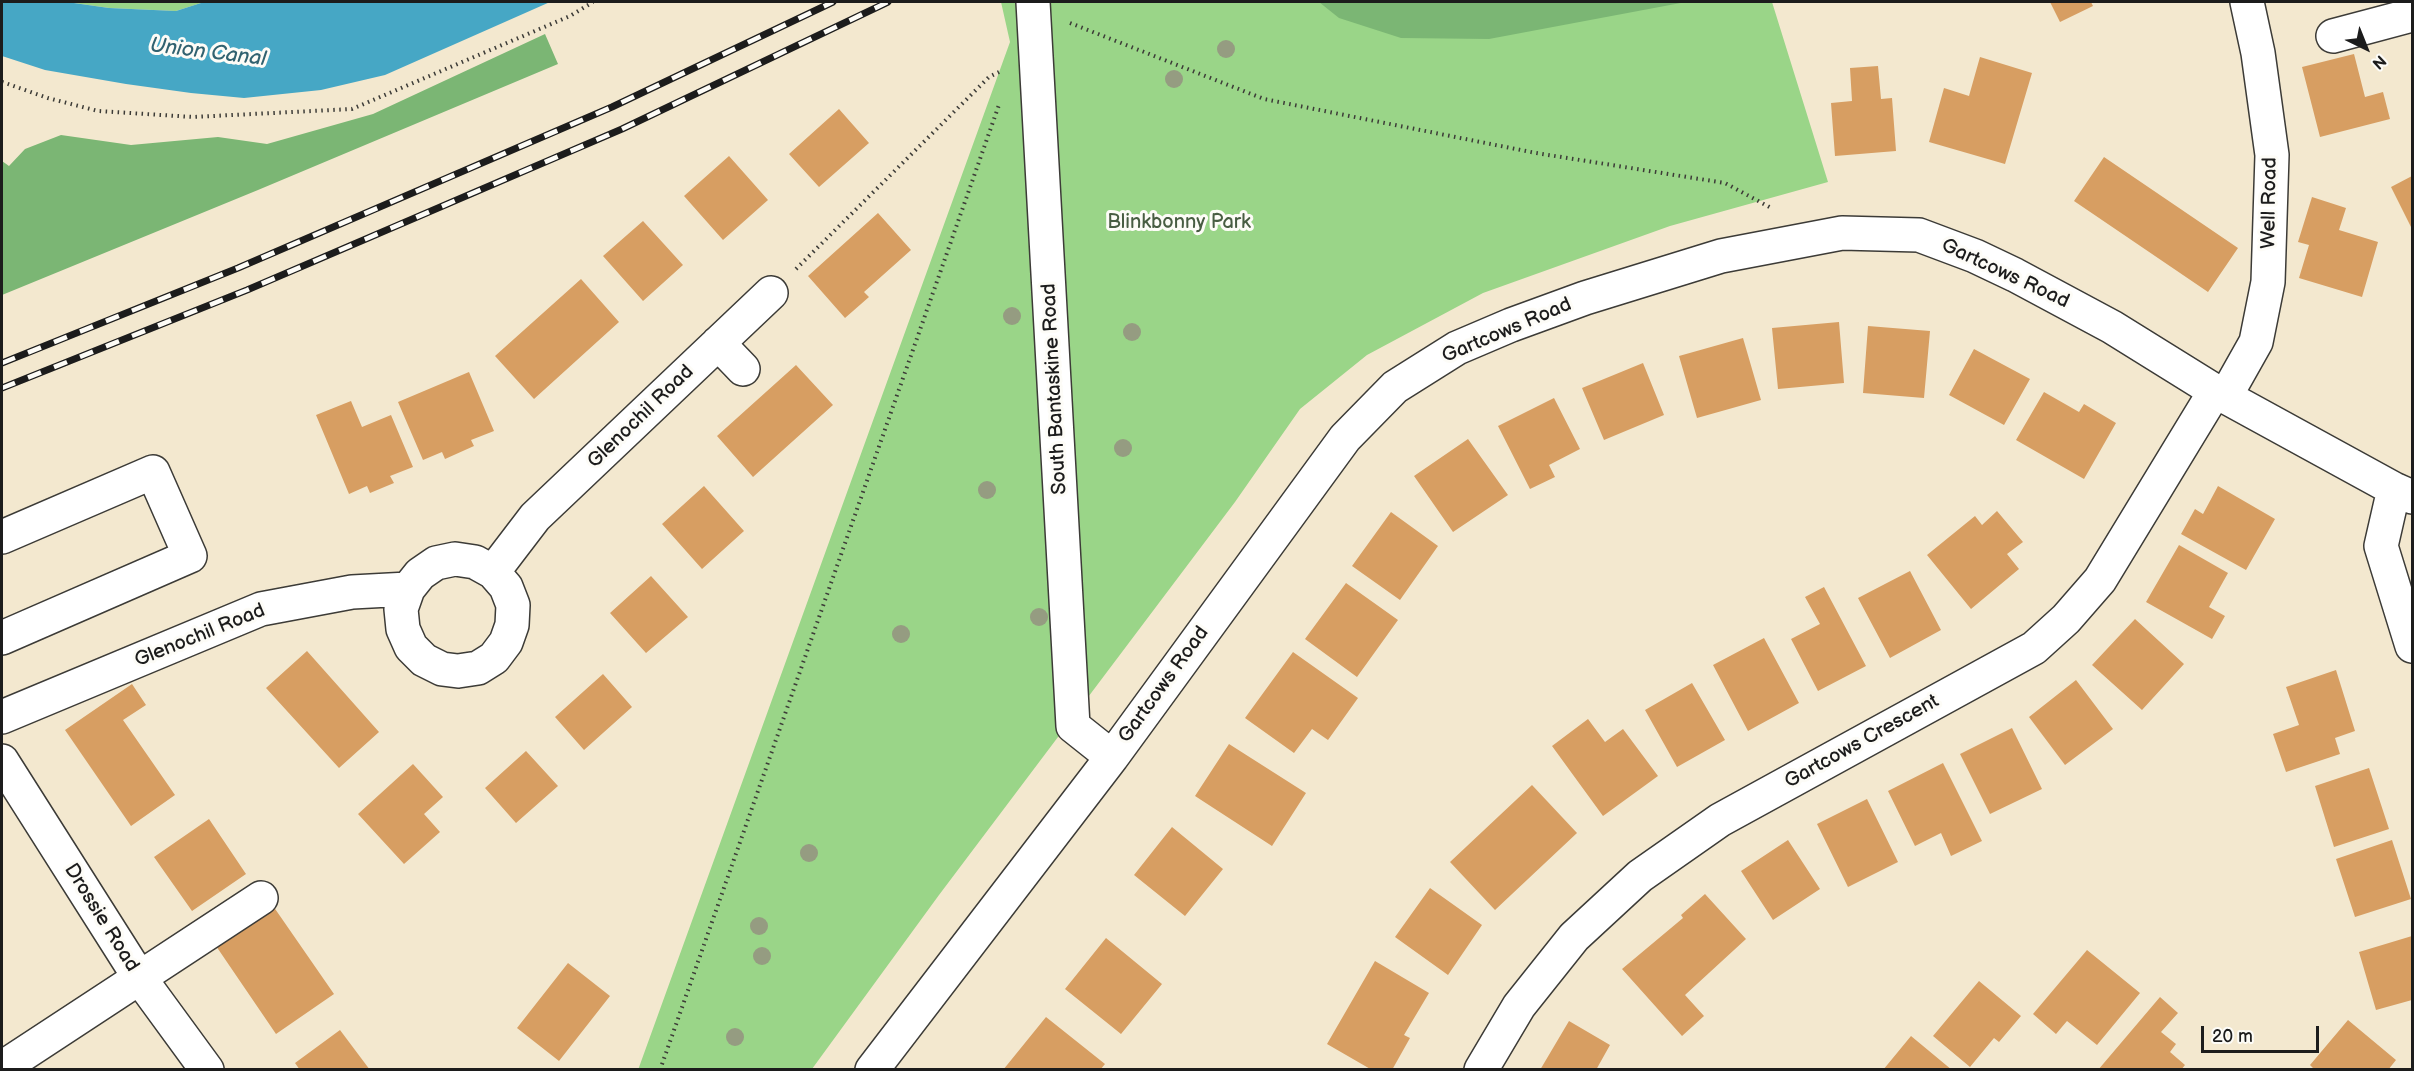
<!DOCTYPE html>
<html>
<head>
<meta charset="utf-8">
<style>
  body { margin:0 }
  #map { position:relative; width:2414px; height:1071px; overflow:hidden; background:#f3e8cf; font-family:"Balsamiq Sans",sans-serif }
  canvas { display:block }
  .frame { position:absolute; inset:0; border:3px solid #1c1c1c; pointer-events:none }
  .north { position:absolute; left:2336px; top:18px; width:60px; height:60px; -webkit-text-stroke:4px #fdfcf7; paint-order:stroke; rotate:137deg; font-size:16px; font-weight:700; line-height:24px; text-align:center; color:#1c1c1c }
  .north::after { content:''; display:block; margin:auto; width:21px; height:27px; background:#1c1c1c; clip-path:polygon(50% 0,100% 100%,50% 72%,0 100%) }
  .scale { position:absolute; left:2201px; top:1026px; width:118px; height:27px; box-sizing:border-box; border:3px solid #1c1c1c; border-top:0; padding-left:8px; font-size:18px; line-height:21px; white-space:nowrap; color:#1c1c1c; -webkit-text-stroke:4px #fdfcf7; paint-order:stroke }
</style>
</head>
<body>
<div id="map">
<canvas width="2414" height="1071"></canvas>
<div class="frame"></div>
<div class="north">N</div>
<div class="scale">20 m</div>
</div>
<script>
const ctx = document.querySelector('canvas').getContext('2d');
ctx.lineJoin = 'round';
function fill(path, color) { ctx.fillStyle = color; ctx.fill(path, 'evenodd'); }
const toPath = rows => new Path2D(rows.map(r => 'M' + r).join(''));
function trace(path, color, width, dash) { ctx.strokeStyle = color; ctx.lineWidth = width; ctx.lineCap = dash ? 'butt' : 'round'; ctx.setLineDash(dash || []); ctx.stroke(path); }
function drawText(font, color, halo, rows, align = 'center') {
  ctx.font = font + ' "Balsamiq Sans",sans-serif'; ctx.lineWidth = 6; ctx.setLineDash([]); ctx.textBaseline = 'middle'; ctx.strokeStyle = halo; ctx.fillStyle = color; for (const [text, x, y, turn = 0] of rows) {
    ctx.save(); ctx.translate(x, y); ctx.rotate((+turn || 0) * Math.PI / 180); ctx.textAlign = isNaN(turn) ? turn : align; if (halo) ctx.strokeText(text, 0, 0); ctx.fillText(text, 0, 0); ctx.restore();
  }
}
fill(toPath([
  [67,2,204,2,176,11,109,8],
  [1001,2,1772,2,1828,182,1670,226,1483,293,1367,355,1300,409,1235,502,939,895,812,1069,638,1070,1010,42]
]), '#9ad588');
fill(toPath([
  [1319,2,1686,2,1489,39,1401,38,1339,18],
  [545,34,558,64,258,190,2,295,2,161,9,166,25,149,61,135,131,145,218,137,267,144,373,114]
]), '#7bb674');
fill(toPath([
  [2,2,67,2,109,8,176,11,204,2,550,2,385,75,321,90,244,98,191,93,126,84,45,70,2,56]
]), '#46a7c5');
fill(toPath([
  [2050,2,2091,2,2093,6,2060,22],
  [2354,54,2365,97,2383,92,2390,119,2320,137,2302,67],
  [1980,57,2032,73,2005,164,1929,142,1944,88,1969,96],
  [1878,66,1881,99,1892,98,1896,151,1835,156,1831,103,1852,101,1850,68],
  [839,109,869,143,819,187,789,154],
  [729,156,768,200,723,240,684,196],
  [2104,157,2238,248,2208,292,2074,201],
  [2412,176,2412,229,2391,187],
  [2312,197,2346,208,2339,230,2378,242,2362,297,2299,278,2309,245,2298,242],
  [878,213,911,250,864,292,869,297,845,318,808,276],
  [643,221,683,265,643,301,603,256],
  [581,279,619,322,534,399,495,356],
  [1839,322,1844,383,1778,389,1772,328],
  [1868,326,1930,331,1924,398,1863,393],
  [1743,338,1761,400,1697,418,1679,356],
  [1974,349,2030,379,2004,425,1949,395],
  [1643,363,1664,415,1604,440,1582,388],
  [796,365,833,405,753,477,717,436],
  [469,372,494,431,471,440,474,446,445,459,442,452,423,460,398,402],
  [2044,392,2079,412,2084,404,2116,423,2084,479,2016,440],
  [1554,398,1580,449,1549,465,1555,477,1530,489,1498,426],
  [351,401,362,427,391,415,413,467,390,476,394,483,370,493,367,486,349,494,316,415],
  [1468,439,1508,495,1453,532,1414,476],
  [704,486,744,531,702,569,662,524],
  [2218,486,2275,519,2246,570,2181,534,2195,509,2203,514],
  [1997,511,2023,542,2007,554,2019,569,1971,609,1927,555,1975,516,1982,525],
  [1391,512,1438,546,1400,600,1352,566],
  [2179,545,2228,573,2209,607,2225,616,2212,639,2146,602],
  [1910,571,1941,630,1890,658,1858,598],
  [651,576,688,617,646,653,610,613],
  [1346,583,1398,620,1357,677,1305,639],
  [1824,587,1866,666,1818,691,1791,639,1820,624,1805,597],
  [2135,619,2184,664,2142,710,2092,665],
  [1764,638,1799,703,1748,731,1713,665],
  [307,651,379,732,339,768,266,688],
  [1293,652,1358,698,1328,740,1312,729,1294,753,1245,718],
  [2336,670,2355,731,2335,738,2340,754,2286,772,2273,734,2299,725,2286,687],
  [603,674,632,707,584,750,555,717],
  [2076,680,2113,729,2065,765,2029,717],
  [1692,683,1725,740,1677,767,1645,710],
  [132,684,146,705,123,720,175,795,131,826,65,730],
  [1588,719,1605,742,1623,729,1658,776,1603,816,1552,746],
  [2012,728,2042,789,1990,814,1960,754],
  [1229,744,1306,793,1272,846,1195,796],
  [526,751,558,786,516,823,485,788],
  [1943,763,1982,841,1951,856,1941,833,1915,846,1888,791],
  [413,764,443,797,424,814,440,832,404,864,358,814],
  [2369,768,2389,829,2334,847,2315,786],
  [1532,785,1577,833,1495,910,1450,862],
  [1867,799,1898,862,1848,887,1817,824],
  [209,819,246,874,192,911,154,857],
  [1172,827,1223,869,1185,916,1134,875],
  [1788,840,1820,889,1773,920,1741,871],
  [2392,840,2411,899,2355,917,2336,859],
  [1430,888,1482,925,1448,975,1395,937],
  [1705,894,1746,939,1685,995,1704,1016,1682,1036,1622,969,1683,918,1681,915],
  [271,903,334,994,276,1034,214,943],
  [2412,936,2412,1000,2376,1010,2359,952],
  [1106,938,1162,984,1121,1034,1065,989],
  [2087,950,2140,993,2097,1045,2067,1021,2056,1034,2033,1014],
  [1375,961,1429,993,1404,1035,1410,1038,1392,1070,1372,1070,1327,1044],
  [568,963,610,996,559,1061,517,1028],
  [1979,981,2021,1016,1999,1042,1994,1038,1970,1067,1933,1036],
  [2160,997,2178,1013,2161,1032,2176,1044,2170,1052,2185,1065,2181,1070,2098,1070],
  [1046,1017,1105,1064,1100,1070,1003,1070],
  [2348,1020,2396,1060,2388,1070,2315,1070,2310,1065],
  [1569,1021,1610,1045,1596,1070,1540,1070],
  [340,1030,370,1070,300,1070,295,1063],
  [1911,1036,1952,1070,1883,1070]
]), '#d79e62');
const minor = toPath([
  [1033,2,1073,726,1112,757],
  [2333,36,2412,15],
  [718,343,743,369],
  [2225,397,2256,342,2268,282,2272,155,2258,53,2247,2],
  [2394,489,2381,546,2412,646],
  [2,537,153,472,190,556,2,638],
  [493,572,535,517,771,293],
  [2,717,261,609,352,592,408,589,420,574,436,563,455,559,475,562,493,572,506,587,513,605,512,625,506,642,494,658,478,668,458,671,442,669,424,660,411,647,403,629,401,609,408,589],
  [2,761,139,977,207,1070],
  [2,1068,261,898],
  [872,1070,1112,757,1345,438,1395,387,1457,348,1511,325,1585,298,1721,256,1842,233,1919,235,1975,256,2015,275,2112,327,2215,391,2394,489,2412,497],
  [1481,1070,1519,1006,1574,937,1640,876,1720,820,2034,648,2066,619,2100,580,2215,391]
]);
trace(minor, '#3c3b37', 36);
trace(toPath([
  [1070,23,1264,99,1536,153,1725,183,1773,209],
  [2,82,48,98,98,111,193,117,352,109,570,16,593,2],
  [796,269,989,77,999,72],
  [660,1070,1000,102]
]), '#3c3b37', 4, [1.5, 4.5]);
trace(minor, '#fff', 33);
const rail = toPath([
  [2,363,238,268,612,107,833,2],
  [2,388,247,290,622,129,888,2]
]);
trace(rail, '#1c1c1c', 7);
trace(rail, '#fdfcf7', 4.5, [14]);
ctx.fillStyle = '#959c81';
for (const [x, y] of [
  [1226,49],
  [1174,79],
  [1012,316],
  [1132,332],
  [1123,448],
  [987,490],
  [1039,617],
  [901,634],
  [809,853],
  [759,926],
  [762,956],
  [735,1037]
]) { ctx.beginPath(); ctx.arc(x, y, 9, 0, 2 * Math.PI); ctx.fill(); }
drawText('20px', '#1c1c1c', '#fdfcf7', [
  ["Well Road",2270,203,-89],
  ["Gartcows Road",2005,274,25],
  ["Gartcows Road",1507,331,-23],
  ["South Bantaskine Road",1055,389,-93],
  ["Glenochil Road",641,417,-44],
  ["Glenochil Road",200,636,-22],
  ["Gartcows Road",1164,685,-54],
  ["Gartcows Crescent",1862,742,-29],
  ["Drossie Road",101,918,58]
]);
drawText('20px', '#485d42', '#fdfcf7', [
  ["Blinkbonny Park",1179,223]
]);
drawText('italic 21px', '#316270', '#fdfcf7', [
  ["Union Canal",208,53,7]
]);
</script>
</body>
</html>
